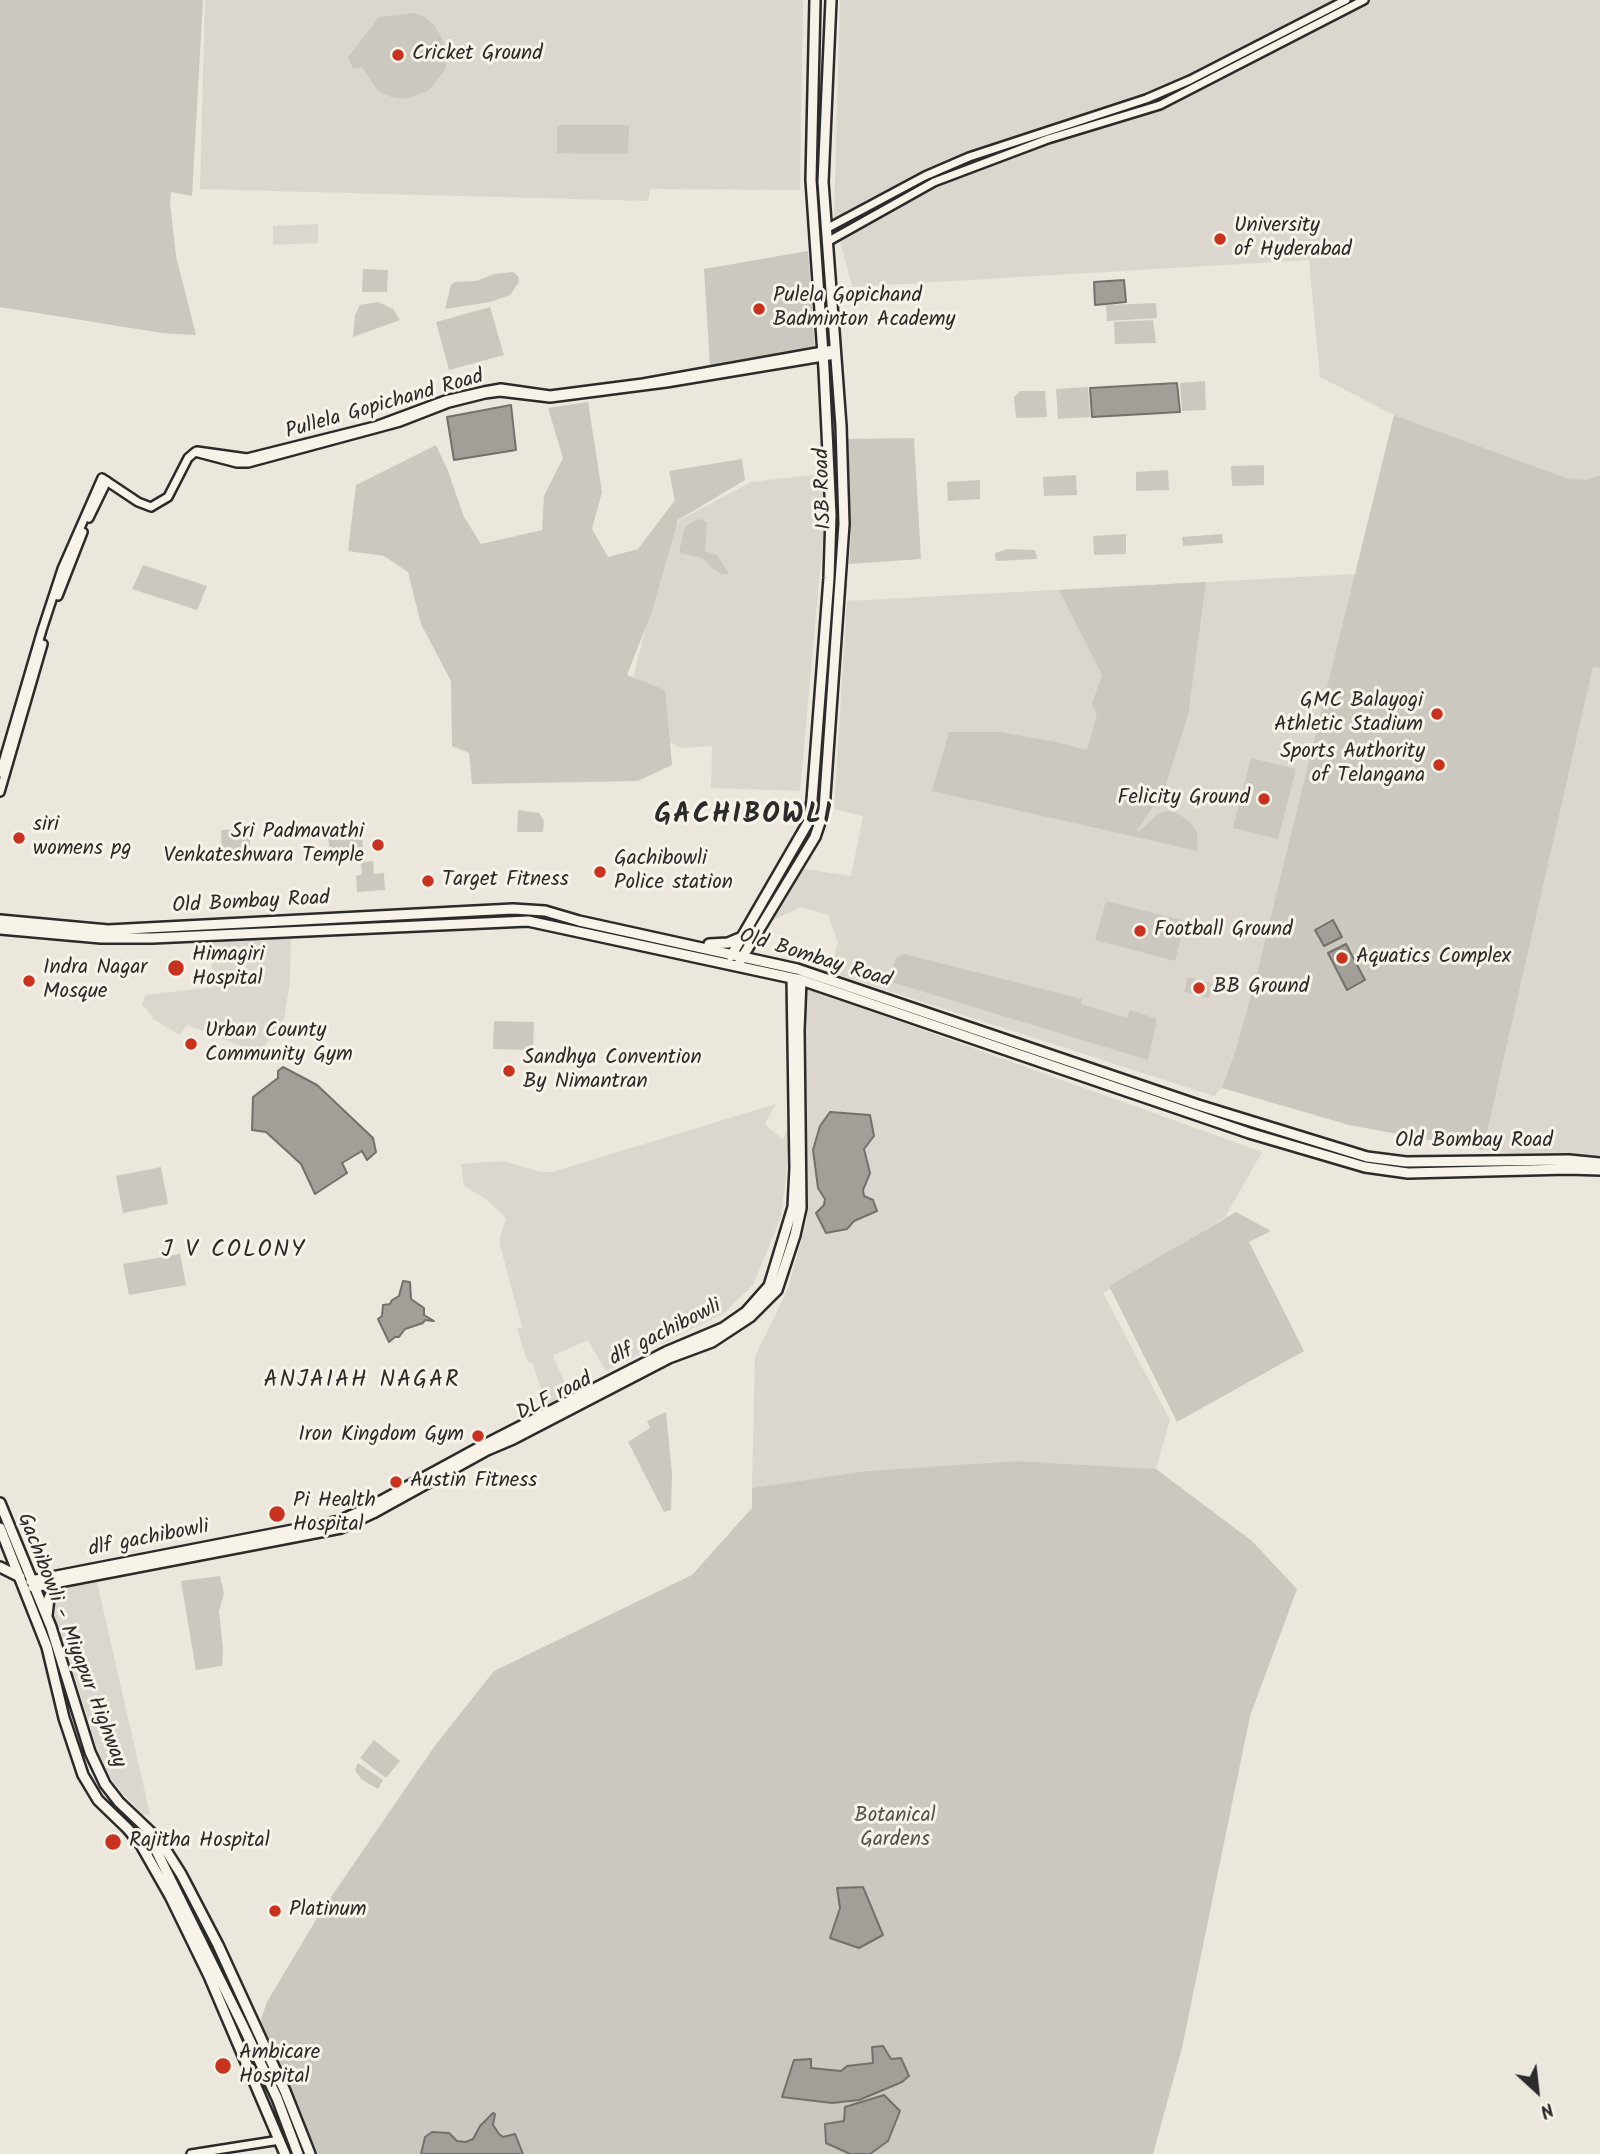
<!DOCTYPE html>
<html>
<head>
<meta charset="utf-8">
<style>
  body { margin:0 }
  #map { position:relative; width:1600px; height:2154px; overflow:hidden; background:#ebe7dd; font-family:Kalam,sans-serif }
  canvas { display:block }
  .north { position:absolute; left:1502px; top:2056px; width:70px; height:70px; -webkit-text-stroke:5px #f7f3e8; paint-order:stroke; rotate:153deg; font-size:19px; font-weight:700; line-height:28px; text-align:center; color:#2b2b2b }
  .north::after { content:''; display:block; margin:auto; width:24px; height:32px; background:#2b2b2b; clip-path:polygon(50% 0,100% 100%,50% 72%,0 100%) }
</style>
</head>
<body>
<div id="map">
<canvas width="1600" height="2154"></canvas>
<div class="north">N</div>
</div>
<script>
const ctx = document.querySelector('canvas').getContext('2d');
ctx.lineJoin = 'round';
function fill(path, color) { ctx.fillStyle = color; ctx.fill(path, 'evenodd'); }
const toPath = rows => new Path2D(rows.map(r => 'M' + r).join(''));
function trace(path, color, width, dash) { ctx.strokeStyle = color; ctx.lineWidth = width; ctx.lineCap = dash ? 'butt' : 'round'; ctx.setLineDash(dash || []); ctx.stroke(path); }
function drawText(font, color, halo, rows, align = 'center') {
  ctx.font = font + ' Kalam,sans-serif'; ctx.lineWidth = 6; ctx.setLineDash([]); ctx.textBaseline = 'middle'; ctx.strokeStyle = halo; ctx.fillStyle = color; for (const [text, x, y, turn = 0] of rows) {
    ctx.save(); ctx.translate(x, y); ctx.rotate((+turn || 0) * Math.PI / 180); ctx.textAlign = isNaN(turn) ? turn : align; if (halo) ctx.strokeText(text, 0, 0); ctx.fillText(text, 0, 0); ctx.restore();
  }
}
fill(toPath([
  [205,0,803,0,800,190,650,189,648,201,200,189],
  [840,0,1600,0,1600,475,1586,480,1566,478,1394,415,1320,377,1309,260,852,287,834,217],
  [318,224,318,243,273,245,273,226],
  [820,474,817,482,822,485,824,528,800,791,711,788,712,746,681,748,636,725,630,690,669,535,680,520,751,482],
  [1356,574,1256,977,1236,1049,1222,1088,1214,1096,830,972,838,942,828,915,801,907,771,921,804,869,851,876,863,816,834,809,847,601],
  [1593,667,1600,668,1600,1165,1483,1150],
  [291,934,290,982,284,1018,260,1053,187,1025,180,1035,153,1019,146,1008,142,1006,145,995,213,987,210,941],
  [806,988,1262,1152,1225,1217,1103,1293,1170,1420,1156,1469,1017,1461,865,1471,752,1488,755,1357,788,1288,807,1220],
  [776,1104,765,1124,783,1140,794,1110,781,1217,753,1285,724,1313,606,1371,588,1340,554,1355,554,1359,570,1393,551,1403,548,1402,542,1392,532,1362,528,1363,517,1329,522,1327,500,1245,500,1236,506,1218,486,1199,464,1186,461,1164,503,1161,541,1172,552,1172],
  [96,1578,150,1814,143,1815,115,1785,107,1771,96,1746,68,1654,42,1592,45,1587]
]), '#dbd7ce');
fill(toPath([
  [0,0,203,0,192,196,171,192,170,203,176,256,196,335,162,333,0,307],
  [413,13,425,17,434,25,443,40,446,53,446,69,428,91,404,99,391,97,378,91,362,67,353,69,348,57,379,17],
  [557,125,629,125,628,154,557,153],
  [808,251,815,350,710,365,704,269],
  [363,269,388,270,387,292,362,292],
  [513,272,518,276,519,282,510,295,490,302,445,309,451,285,455,282,476,281,494,274],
  [378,302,393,309,400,320,353,337,355,315,360,305],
  [1156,303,1157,318,1107,321,1106,305],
  [490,307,504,355,449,370,436,322],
  [1153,320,1156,343,1115,344,1114,322],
  [1205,381,1206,410,1182,411,1180,383],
  [1088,387,1090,417,1058,419,1056,389],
  [1020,391,1045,391,1047,417,1016,418,1014,397],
  [588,402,602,492,592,529,608,557,638,549,675,500,669,471,742,459,745,480,678,520,652,611,627,675,665,690,672,765,638,781,472,784,469,753,452,746,451,681,421,624,408,572,384,556,348,551,356,485,436,445,448,471,464,517,481,544,542,530,544,496,563,458,548,408],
  [1394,415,1566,478,1586,480,1600,475,1600,668,1593,667,1483,1150,1349,1125,1222,1088,1236,1049,1256,977],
  [914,438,921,559,849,564,851,535,848,439],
  [1264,465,1264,485,1232,486,1231,466],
  [1168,470,1169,490,1136,491,1136,472],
  [1076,475,1077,495,1044,496,1043,477],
  [980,480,980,499,948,501,947,482],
  [698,519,707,522,705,551,717,555,729,574,722,574,712,568,703,558,679,553,685,526],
  [1126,534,1126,554,1094,555,1093,536],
  [1222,534,1223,543,1183,546,1182,537],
  [1008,549,1035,550,1037,559,996,561,995,553],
  [143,565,207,586,197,610,132,589],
  [1206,582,1188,715,1164,791,1137,830,1138,832,1159,813,1168,811,1177,813,1190,822,1197,832,1198,851,932,791,949,732,999,732,1056,742,1087,750,1097,715,1092,704,1102,675,1059,590],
  [1251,758,1296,769,1278,839,1233,828],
  [518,810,539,813,544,821,543,832,517,832],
  [250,829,250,861,222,861,221,830],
  [362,835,363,855,330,856,328,836],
  [373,861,374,874,384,873,385,890,357,892,356,876,362,874,361,862],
  [1106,901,1185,921,1175,961,1095,940],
  [904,954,1082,999,1081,1004,1127,1018,1130,1010,1157,1019,1148,1060,888,981,896,958],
  [1188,977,1213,984,1209,998,1184,992],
  [494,1021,534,1022,533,1050,493,1049],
  [161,1167,168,1204,123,1213,116,1176],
  [1236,1212,1271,1231,1249,1242,1304,1351,1177,1422,1109,1286],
  [180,1254,186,1285,129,1295,123,1264],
  [666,1412,672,1473,671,1510,664,1512,628,1442,650,1428,647,1421],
  [1017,1461,1156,1469,1252,1541,1297,1589,1250,1716,1182,2048,1153,2154,318,2154,263,2033,261,2019,267,2002,320,1913,434,1747,494,1671,692,1575,752,1508,752,1488,865,1471],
  [220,1576,224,1594,219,1611,223,1650,222,1666,196,1670,181,1581],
  [374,1740,400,1761,386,1778,360,1758],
  [358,1763,383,1780,378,1789,361,1779,355,1770]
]), '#cbc8bf');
const water = toPath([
  [1124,280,1126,302,1095,305,1094,282,1124,280],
  [1177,383,1180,412,1092,417,1090,388,1177,383],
  [511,405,516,450,454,460,447,417,511,405],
  [1333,920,1342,937,1324,946,1315,930,1333,920],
  [1346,944,1365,980,1347,990,1328,953,1346,944],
  [283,1067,317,1085,373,1138,376,1152,367,1160,362,1151,342,1163,347,1173,315,1194,301,1164,266,1132,252,1130,253,1097,278,1078,278,1071,283,1067],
  [830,1112,870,1115,874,1136,864,1149,870,1173,863,1190,864,1196,873,1200,877,1211,854,1221,847,1229,826,1233,816,1213,824,1205,825,1199,818,1188,813,1150,820,1126,830,1112],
  [403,1281,410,1282,411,1299,424,1308,424,1315,434,1321,425,1320,423,1323,405,1329,399,1337,395,1337,389,1342,378,1319,382,1316,383,1305,390,1304,392,1300,399,1296,403,1281],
  [863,1887,883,1935,859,1948,830,1938,840,1908,837,1888,863,1887],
  [883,2046,891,2059,901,2058,909,2076,902,2082,859,2100,832,2103,782,2097,794,2060,811,2059,811,2068,841,2071,847,2066,873,2063,872,2047,883,2046],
  [884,2095,900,2111,888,2141,870,2154,850,2154,826,2143,825,2124,844,2121,845,2107,884,2095],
  [493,2113,495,2114,493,2125,499,2134,503,2137,515,2134,523,2154,421,2154,425,2137,432,2132,449,2133,457,2141,466,2142,473,2139,480,2126,493,2113]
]);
fill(water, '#a29f98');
trace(water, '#72716c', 2);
const minor = toPath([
  [826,229,925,176,969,157,1146,99,1190,80,1346,0],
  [827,242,934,182,1048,139,1160,105,1364,0],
  [834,349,643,383,550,395,501,388,484,391,445,400,375,426,247,458,197,451,195,452,237,463,248,463,400,422,449,403,485,394,500,392,550,398,666,383,835,355],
  [89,518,107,481],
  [58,596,83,532],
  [0,773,42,630,62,569,102,478,138,502,151,507,168,497,188,458,195,452],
  [0,792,43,644],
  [191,2154,280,2140]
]);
const major = toPath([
  [0,920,108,930,513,909,545,911,579,921,797,969,1198,1105,1367,1157,1406,1162,1569,1160,1600,1163],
  [0,929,101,938,152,938,528,921,801,980,1249,1133,1365,1167,1408,1173,1568,1169,1600,1170],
  [709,944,728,943,740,938],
  [731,956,809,821,812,800,829,578,831,515,824,369,811,180,815,0],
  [740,961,815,837,824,810,844,524,841,426,823,182,831,0],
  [0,1503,51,1627,90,1752,105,1784,119,1802,160,1841,181,1874,218,1945,285,2091,310,2154],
  [0,1528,47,1647,64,1718,83,1775,98,1800,128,1829,141,1845,170,1896,209,1976,285,2154],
  [0,1567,20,1577],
  [31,1581,339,1521,370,1507,484,1445,666,1352,723,1328,746,1312,769,1286,793,1207,795,1168,792,978],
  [33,1587,341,1528,373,1513,487,1450,513,1439,669,1358,712,1342,750,1317,777,1290,795,1235,801,1208,799,1030,801,980],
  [47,1615,49,1598,59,1581],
  [147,1832,243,2026,277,2098,298,2154]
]);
trace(minor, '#2b2b2b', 12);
trace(major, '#2b2b2b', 14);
trace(minor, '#f7f3e8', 7);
trace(major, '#f7f3e8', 9);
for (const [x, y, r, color] of [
  [398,55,7,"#c8321e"],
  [1220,239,7,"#c8321e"],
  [759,309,7,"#c8321e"],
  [1437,714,7,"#c8321e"],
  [1439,765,7,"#c8321e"],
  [1264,799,7,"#c8321e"],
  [19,838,7,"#c8321e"],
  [378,845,7,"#c8321e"],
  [600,872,7,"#c8321e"],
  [428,881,7,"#c8321e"],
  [1140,931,7,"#c8321e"],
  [1342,958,7,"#c8321e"],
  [176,968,9,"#c8321e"],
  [29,981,7,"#c8321e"],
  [1199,988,7,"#c8321e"],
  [191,1044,7,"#c8321e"],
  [509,1071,7,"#c8321e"],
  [478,1436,7,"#c8321e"],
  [396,1482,7,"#c8321e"],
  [277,1514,9,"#c8321e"],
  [113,1842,9,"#c8321e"],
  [275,1911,7,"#c8321e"],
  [223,2066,9,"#c8321e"]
]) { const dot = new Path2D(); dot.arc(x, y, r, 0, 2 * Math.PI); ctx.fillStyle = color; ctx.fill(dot); trace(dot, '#f7f3e8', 2.5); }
drawText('21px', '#2b2b2b', '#f7f3e8', [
  ["Cricket Ground",412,55],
  ["University",1234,227],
  ["of Hyderabad",1234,251],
  ["Pulela Gopichand",773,297],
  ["Badminton Academy",773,321],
  ["GMC Balayogi",1423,702,"right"],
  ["Athletic Stadium",1423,726,"right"],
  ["Sports Authority",1425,753,"right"],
  ["of Telangana",1425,777,"right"],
  ["Felicity Ground",1250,799,"right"],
  ["siri",33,826],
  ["womens pg",33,850],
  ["Sri Padmavathi",364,833,"right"],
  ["Venkateshwara Temple",364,857,"right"],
  ["Gachibowli",614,860],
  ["Police station",614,884],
  ["Target Fitness",442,881],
  ["Football Ground",1154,931],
  ["Himagiri",192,956],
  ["Hospital",192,980],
  ["Aquatics Complex",1356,958],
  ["Indra Nagar",43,969],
  ["Mosque",43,993],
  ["BB Ground",1213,988],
  ["Urban County",205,1032],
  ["Community Gym",205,1056],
  ["Sandhya Convention",523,1059],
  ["By Nimantran",523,1083],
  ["Iron Kingdom Gym",464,1436,"right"],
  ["Austin Fitness",410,1482],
  ["Pi Health",293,1502],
  ["Hospital",293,1526],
  ["Rajitha Hospital",129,1842],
  ["Platinum",289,1911],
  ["Ambicare",239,2054],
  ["Hospital",239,2078]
], 'left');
drawText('21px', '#2b2b2b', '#f7f3e8', [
  ["Pullela Gopichand Road",385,406,-16],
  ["ISB Road",825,489,-92],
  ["Old Bombay Road",251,904,-3],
  ["Old Bombay Road",815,960,17],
  ["Old Bombay Road",1474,1142],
  ["dlf gachibowli",666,1334,-27],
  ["DLF road",555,1398,-27],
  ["dlf gachibowli",149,1540,-11],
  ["Gachibowli - Miyapur Highway",70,1641,69]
]);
drawText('21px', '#535250', '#f7f3e8', [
  ["Botanical",895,1817],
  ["Gardens",895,1841]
]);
ctx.letterSpacing = '2px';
drawText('23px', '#2b2b2b', '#f7f3e8', [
  ["J V COLONY",234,1252],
  ["ANJAIAH NAGAR",362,1382]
]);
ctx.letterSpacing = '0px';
ctx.letterSpacing = '2px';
drawText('bold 28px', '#2b2b2b', '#f7f3e8', [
  ["GACHIBOWLI",744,817]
]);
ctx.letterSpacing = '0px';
</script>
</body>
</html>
